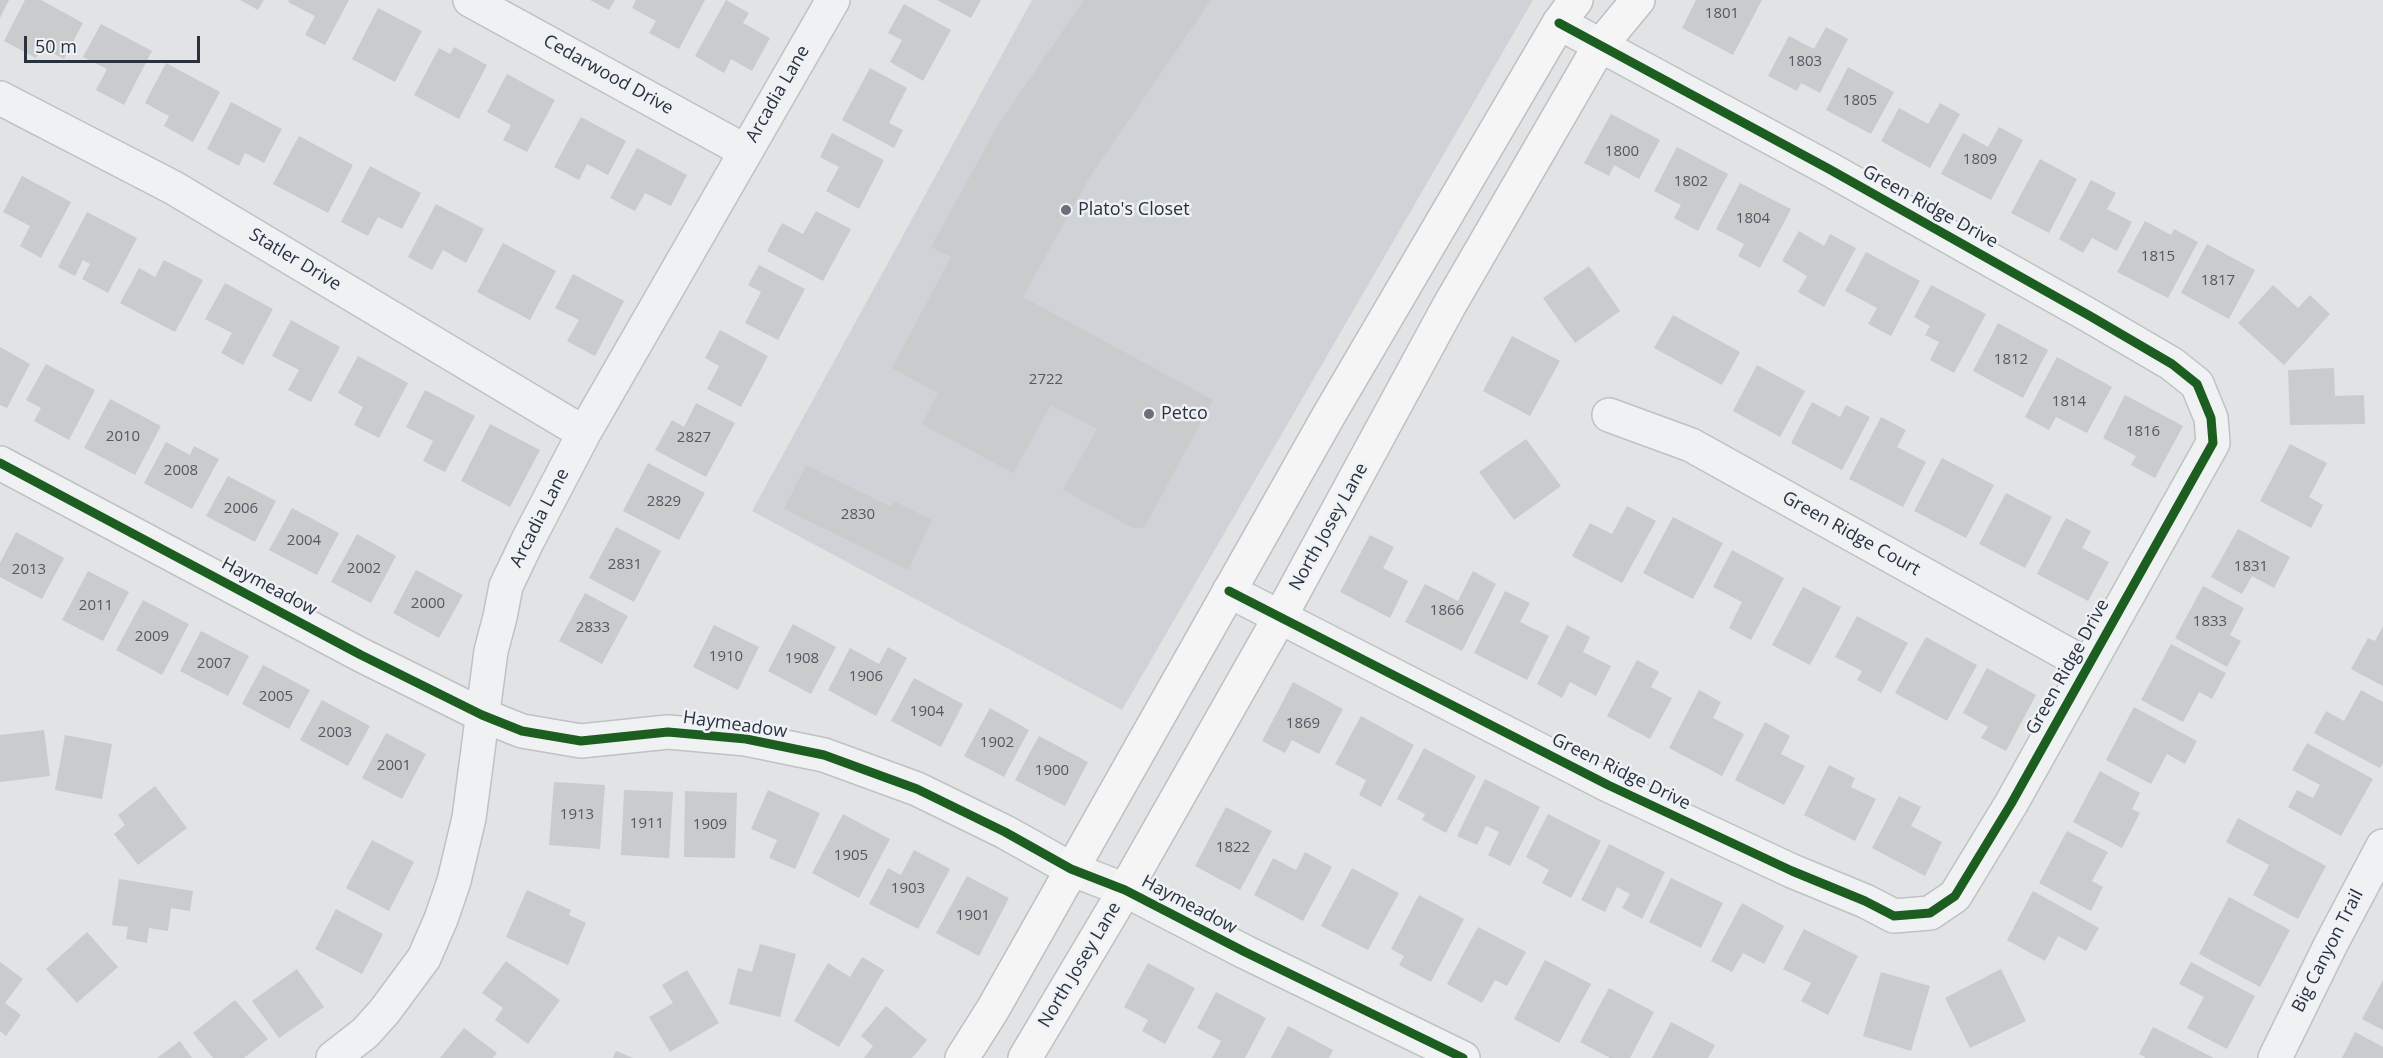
<!DOCTYPE html>
<html>
<head>
<meta charset="utf-8">
<style>
  body { margin:0 }
  #map { position:relative; width:2383px; height:1058px; overflow:hidden; background:#e1e3e5; font-family:"Open Sans",sans-serif }
  canvas { display:block }
  .scale { position:absolute; left:24px; top:36px; width:176px; height:27px; box-sizing:border-box; border:3px solid #29323d; border-top:0; padding-left:8px; font-size:18px; line-height:21px; white-space:nowrap; color:#29323d; -webkit-text-stroke:4px #eef1f5; paint-order:stroke }
</style>
</head>
<body>
<div id="map">
<canvas width="2383" height="1058"></canvas>
<div class="scale">50 m</div>
</div>
<script>
const ctx = document.querySelector('canvas').getContext('2d');
ctx.lineJoin = 'round';
function fill(path, color) { ctx.fillStyle = color; ctx.fill(path, 'evenodd'); }
const toPath = rows => new Path2D(rows.map(r => 'M' + r).join(''));
function trace(path, color, width, dash) { ctx.strokeStyle = color; ctx.lineWidth = width; ctx.lineCap = dash ? 'butt' : 'round'; ctx.setLineDash(dash || []); ctx.stroke(path); }
function drawText(font, color, halo, rows, align = 'center') {
  ctx.font = font + ' "Open Sans",sans-serif'; ctx.lineWidth = 5; ctx.setLineDash([]); ctx.textBaseline = 'middle'; ctx.strokeStyle = halo; ctx.fillStyle = color; for (const [text, x, y, turn = 0] of rows) {
    ctx.save(); ctx.translate(x, y); ctx.rotate((+turn || 0) * Math.PI / 180); ctx.textAlign = isNaN(turn) ? turn : align; if (halo) ctx.strokeText(text, 0, 0); ctx.fillText(text, 0, 0); ctx.restore();
  }
}
fill(toPath([
  [1032,0,1533,0,1122,710,752,511]
]), '#cfd3d8');
fill(toPath([
  [0,0,9,0,0,18],
  [25,0,41,0,83,23,64,59,41,47,36,58,4,41],
  [240,0,264,0,258,10],
  [289,0,349,0,325,45,305,35,315,16,288,2],
  [590,0,615,0,609,10],
  [636,0,705,0,679,49,649,33,656,21,632,8],
  [726,0,749,13,743,23,770,38,752,71,731,59,724,73,695,56],
  [937,0,981,0,971,18],
  [1084,0,1211,0,1089,178,1023,297,1213,400,1144,528,1133,528,1063,490,1097,429,1051,405,1013,473,922,424,938,393,892,368,951,257,931,247,998,125],
  [1696,0,1762,0,1733,55,1682,28],
  [904,4,951,30,923,81,890,62,902,40,888,33],
  [378,8,422,31,395,82,352,59],
  [101,24,152,51,124,105,96,90,107,69,83,57],
  [1826,27,1848,39,1820,93,1801,83,1797,91,1768,76,1789,36,1814,49],
  [454,47,487,65,459,119,414,95,439,48,450,54],
  [166,63,220,92,193,142,164,126,169,116,145,103],
  [1848,67,1894,92,1871,134,1826,110],
  [870,68,907,88,889,123,903,130,894,148,842,120],
  [507,74,555,100,527,152,503,140,511,125,487,112],
  [231,102,282,129,264,163,245,153,239,166,207,149],
  [1940,103,1960,114,1930,168,1881,141,1899,108,1928,124],
  [1611,114,1660,140,1639,179,1614,165,1609,176,1584,163],
  [581,117,626,141,608,175,587,164,579,180,554,167],
  [1999,127,2023,140,1991,200,1941,174,1963,133,1988,147],
  [832,133,884,160,859,209,826,191,839,167,820,157],
  [299,136,353,165,328,213,273,184],
  [1677,147,1728,174,1698,231,1674,218,1681,205,1654,191],
  [637,148,687,175,671,206,645,193,635,211,610,198],
  [2040,159,2077,179,2049,233,2011,213],
  [370,166,421,193,402,229,378,217,368,236,341,222],
  [22,176,71,202,41,258,20,246,30,226,3,212],
  [2091,180,2116,193,2107,209,2132,222,2117,251,2092,238,2083,253,2059,239],
  [1740,183,1791,209,1760,268,1738,256,1744,244,1716,229],
  [436,204,484,229,466,263,443,250,432,270,408,257],
  [816,211,851,229,823,281,767,251,782,223,803,234],
  [87,212,137,238,108,293,82,279,90,264,83,260,75,276,58,267],
  [2145,221,2171,235,2174,229,2198,242,2168,298,2117,272],
  [1799,231,1824,246,1830,234,1856,248,1824,307,1798,292,1807,276,1782,261],
  [503,243,556,271,530,320,477,292],
  [2207,244,2255,270,2229,319,2181,293],
  [1866,252,1920,281,1891,336,1868,324,1877,308,1845,291],
  [164,260,203,280,175,332,120,303,139,268,155,277],
  [759,265,805,289,778,340,745,323,761,292,748,285],
  [1589,266,1620,311,1575,343,1543,298],
  [573,274,624,301,595,356,567,341,579,320,555,308],
  [225,283,273,309,243,365,221,353,232,333,205,319],
  [1931,285,1986,314,1954,373,1930,360,1939,342,1925,335,1930,326,1914,317],
  [2273,285,2298,308,2310,295,2330,314,2284,365,2238,323],
  [1673,315,1740,352,1722,385,1654,348],
  [291,320,340,347,311,402,288,390,299,370,272,356],
  [1998,323,2048,350,2023,398,1973,371],
  [720,330,768,356,741,407,707,389,719,366,705,358],
  [1512,336,1560,361,1530,416,1483,391],
  [0,347,30,364,7,408,0,405],
  [358,356,408,383,379,438,354,425,363,407,338,393],
  [2057,357,2112,387,2087,433,2056,417,2049,430,2025,417],
  [46,364,95,390,69,440,34,421,41,408,26,400],
  [1757,365,1805,391,1780,437,1733,411],
  [2334,368,2335,396,2364,395,2365,424,2290,425,2288,370],
  [425,390,475,416,445,472,423,461,433,441,406,427],
  [2125,395,2183,426,2155,478,2131,465,2136,456,2103,438],
  [110,399,161,426,135,475,84,448],
  [1812,402,1840,417,1846,405,1870,417,1842,470,1791,443],
  [696,403,735,423,706,477,655,450,672,420,684,427],
  [1881,417,1906,430,1897,447,1926,462,1903,507,1849,479],
  [490,424,540,450,510,507,461,481],
  [1526,439,1561,486,1514,520,1479,472],
  [166,442,190,455,194,446,219,459,192,509,144,483],
  [2290,444,2327,463,2309,497,2323,505,2311,528,2260,501],
  [1942,458,1994,485,1966,538,1914,511],
  [648,463,705,493,679,540,623,511],
  [806,465,891,507,894,501,932,520,908,570,784,509],
  [228,476,276,501,255,542,206,516],
  [2006,493,2052,517,2025,568,1979,544],
  [1627,506,1656,521,1622,583,1572,556,1590,523,1612,534],
  [292,508,339,533,317,575,269,550],
  [1673,517,1723,543,1693,599,1643,573],
  [2066,518,2091,531,2082,548,2109,562,2088,601,2037,574],
  [616,527,661,551,634,602,589,578],
  [2238,529,2290,557,2274,588,2252,576,2242,594,2211,577],
  [16,532,64,558,42,599,0,577,0,563],
  [357,534,396,556,371,603,331,582],
  [1370,535,1394,547,1383,568,1408,581,1390,618,1340,592],
  [1732,550,1784,578,1751,640,1729,628,1742,602,1713,587],
  [416,570,463,595,439,638,393,613],
  [88,571,129,592,103,641,62,620],
  [1473,571,1496,584,1462,651,1405,622,1425,584,1458,601],
  [2203,586,2244,608,2230,635,2241,641,2227,667,2175,638],
  [1803,587,1841,607,1810,665,1772,645],
  [1505,591,1530,603,1520,622,1549,636,1527,680,1474,653],
  [585,593,628,616,602,664,559,641],
  [143,600,189,624,162,675,116,650],
  [1857,616,1908,643,1881,693,1857,680,1862,671,1835,657],
  [793,624,836,647,811,694,768,671],
  [714,625,759,647,738,690,693,667],
  [1567,625,1590,637,1583,652,1611,666,1596,696,1570,682,1562,698,1537,684],
  [2383,626,2383,686,2351,669,2368,638,2375,641],
  [201,631,249,656,228,696,180,671],
  [1926,637,1977,665,1947,721,1895,693],
  [2171,644,2226,673,2212,699,2199,692,2183,722,2141,700],
  [888,647,907,658,876,716,828,690,850,648,879,664],
  [1637,660,1659,672,1651,687,1672,698,1650,739,1607,716],
  [263,665,310,690,289,729,242,704],
  [1987,668,2036,695,2006,751,1981,738,1988,727,1963,713],
  [914,678,963,704,941,747,891,721],
  [1293,682,1343,709,1319,754,1292,740,1285,753,1262,741],
  [1699,690,1721,702,1713,718,1744,734,1722,776,1669,748],
  [2361,690,2383,702,2383,763,2380,768,2314,733,2326,711,2344,721],
  [322,700,370,726,348,766,300,740],
  [2134,707,2197,741,2185,764,2167,754,2151,784,2106,760],
  [990,708,1029,730,1004,777,964,756],
  [1361,716,1414,745,1381,807,1359,795,1366,780,1335,764],
  [1765,722,1790,736,1781,754,1805,766,1784,805,1735,780],
  [44,730,50,776,0,782,0,735],
  [386,733,426,754,402,799,362,778],
  [65,735,112,744,102,799,55,790],
  [1039,736,1088,762,1065,806,1015,780],
  [2307,743,2373,779,2341,836,2288,807,2297,790,2313,798,2320,785,2292,770],
  [1424,748,1476,776,1446,833,1422,820,1425,814,1397,799],
  [1829,765,1855,778,1851,787,1876,799,1855,841,1804,815],
  [2100,771,2140,793,2132,809,2140,813,2122,848,2073,822],
  [1485,779,1540,807,1510,866,1488,855,1499,832,1486,826,1477,845,1457,836],
  [554,782,605,785,600,849,549,845],
  [155,786,187,828,138,865,114,834,125,825,118,815],
  [624,790,673,792,669,858,621,855],
  [768,790,820,813,795,869,769,858,777,840,751,829],
  [685,791,737,793,735,858,684,857],
  [1899,796,1921,807,1911,826,1942,842,1925,876,1872,848],
  [1226,807,1272,831,1240,890,1195,866],
  [843,814,890,839,859,898,812,873],
  [1548,814,1601,841,1571,898,1542,883,1549,870,1526,857],
  [2238,818,2326,866,2298,919,2253,895,2269,865,2226,842],
  [2067,831,2108,852,2092,881,2103,887,2091,911,2039,883],
  [372,840,414,862,389,911,346,888],
  [1609,844,1665,872,1642,919,1622,908,1630,894,1617,887,1605,912,1581,900],
  [914,850,950,869,918,929,869,904,888,868,901,875],
  [1305,852,1332,867,1303,921,1254,895,1273,858,1296,870],
  [1352,868,1399,893,1368,950,1321,926],
  [967,876,1009,898,979,956,936,933],
  [1671,878,1723,903,1701,948,1649,922],
  [119,879,193,891,190,911,171,908,168,931,149,928,147,943,126,939,128,927,112,925],
  [527,890,571,910,569,915,586,923,568,965,506,937],
  [2033,891,2099,928,2086,951,2058,936,2045,961,2007,940],
  [1419,895,1464,919,1431,982,1399,965,1404,956,1391,949],
  [2229,897,2290,930,2260,987,2199,954],
  [1742,903,1784,926,1764,964,1743,953,1732,972,1711,961],
  [336,909,383,934,362,974,315,949],
  [1478,927,1526,952,1507,986,1495,980,1482,1003,1447,984],
  [1804,929,1858,956,1828,1015,1801,1001,1811,983,1783,969],
  [87,932,118,967,77,1003,46,969],
  [760,944,796,954,780,1017,729,1004,738,968,752,972],
  [862,957,884,970,839,1047,794,1021,828,963,850,977],
  [1545,960,1591,984,1559,1043,1514,1019],
  [506,961,560,1000,528,1044,495,1020,503,1008,482,993],
  [0,962,23,979,5,1003,21,1015,6,1036,0,1031],
  [2191,962,2255,996,2227,1049,2187,1028,2204,997,2179,984],
  [1148,963,1195,988,1165,1044,1142,1031,1148,1020,1124,1007],
  [297,969,324,1007,279,1038,252,1001],
  [2001,969,2026,1021,1970,1048,1945,998],
  [687,970,719,1023,670,1052,649,1017,673,1003,662,985],
  [1881,972,1930,986,1911,1051,1863,1036],
  [2383,980,2383,1030,2362,1019],
  [1609,988,1654,1012,1630,1058,1610,1058,1580,1042],
  [1216,992,1266,1018,1245,1058,1212,1058,1221,1041,1197,1028],
  [235,1000,268,1039,244,1058,213,1058,193,1033],
  [886,1006,927,1040,912,1058,864,1058,873,1046,861,1036],
  [1671,1022,1715,1045,1708,1058,1652,1058],
  [1288,1026,1333,1050,1329,1058,1271,1058],
  [2153,1027,2214,1058,2146,1058,2139,1054],
  [464,1028,497,1053,493,1058,440,1058],
  [2355,1032,2383,1047,2383,1058,2342,1058],
  [180,1041,192,1058,157,1058],
  [616,1051,633,1058,613,1058]
]), '#c9cbcd');
const minor = toPath([
  [470,0,745,151],
  [0,98,174,188,584,433],
  [1609,415,1691,445,2087,665],
  [0,463,361,655,482,715,522,731,581,741,668,732,746,739,824,755,917,789,1005,832,1071,869,1125,890,1245,952,1463,1058],
  [1229,591,1608,785,1792,871,1865,901,1894,916,1930,913,1955,896,2011,804,2213,443,2211,418,2197,384,2172,364,2090,316,1829,169,1559,23],
  [333,1058,365,1033,384,1012,424,958,441,919,454,881,469,818,491,651,500,617,506,586,528,540,584,433,833,0],
  [2275,1058,2331,944,2383,846]
]);
const major = toPath([
  [962,1058,993,1009,1329,415,1559,23,1576,0],
  [1025,1058,1125,890,1280,617,1449,306,1599,47,1638,0]
]);
trace(minor, '#bfc1c3', 36);
trace(major, '#bdc0c3', 36);
trace(minor, '#f0f1f2', 33);
trace(major, '#f5f5f6', 33);
trace(toPath([
  [0,463,361,655,482,715,522,731,581,741,668,732,746,739,824,755,917,789,1005,832,1071,869,1125,890,1245,952,1463,1058],
  [1229,591,1608,785,1792,871,1865,901,1894,916,1930,913,1955,896,2011,804,2213,443,2211,418,2197,384,2172,364,2090,316,1829,169,1559,23]
]), '#1b5e20', 9);
for (const [x, y, r, color] of [
  [1066,210,6,"#697078"],
  [1149,414,6,"#697078"]
]) { const dot = new Path2D(); dot.arc(x, y, r, 0, 2 * Math.PI); ctx.fillStyle = color; ctx.fill(dot); trace(dot, '#eef1f5', 2); }
drawText('15px', '#525962', null, [
  ["1801",1722,14],
  ["1803",1805,62],
  ["1805",1860,101],
  ["1800",1622,152],
  ["1809",1980,160],
  ["1802",1691,182],
  ["1804",1753,219],
  ["1815",2158,257],
  ["1817",2218,281],
  ["1812",2011,360],
  ["2722",1046,380],
  ["1814",2069,402],
  ["1816",2143,432],
  ["2010",123,437],
  ["2827",694,438],
  ["2008",181,471],
  ["2829",664,502],
  ["2006",241,509],
  ["2830",858,515],
  ["2004",304,541],
  ["2831",625,565],
  ["1831",2251,567],
  ["2002",364,569],
  ["2013",29,570],
  ["2000",428,604],
  ["2011",96,606],
  ["1866",1447,611],
  ["1833",2210,622],
  ["2833",593,628],
  ["2009",152,637],
  ["1910",726,657],
  ["1908",802,659],
  ["2007",214,664],
  ["1906",866,677],
  ["2005",276,697],
  ["1904",927,712],
  ["1869",1303,724],
  ["2003",335,733],
  ["1902",997,743],
  ["2001",394,766],
  ["1900",1052,771],
  ["1913",577,815],
  ["1911",647,824],
  ["1909",710,825],
  ["1822",1233,848],
  ["1905",851,856],
  ["1903",908,889],
  ["1901",973,916]
]);
drawText('18px', '#29323d', '#eef1f5', [
  ["Cedarwood Drive",608,75,29],
  ["Arcadia Lane",778,94,-60],
  ["Green Ridge Drive",1930,207,29],
  ["Statler Drive",295,260,31],
  ["Arcadia Lane",540,518,-63],
  ["North Josey Lane",1329,527,-61],
  ["Green Ridge Court",1851,534,29],
  ["Haymeadow",269,587,28],
  ["Green Ridge Drive",2068,667,-61],
  ["Haymeadow",735,725,8],
  ["Green Ridge Drive",1621,772,26],
  ["Haymeadow",1189,905,28],
  ["Big Canyon Trail",2328,951,-63],
  ["North Josey Lane",1080,965,-59]
]);
drawText('18px', '#29323d', '#eef1f5', [
  ["Plato's Closet",1078,210],
  ["Petco",1161,414]
], 'left');
</script>
</body>
</html>
